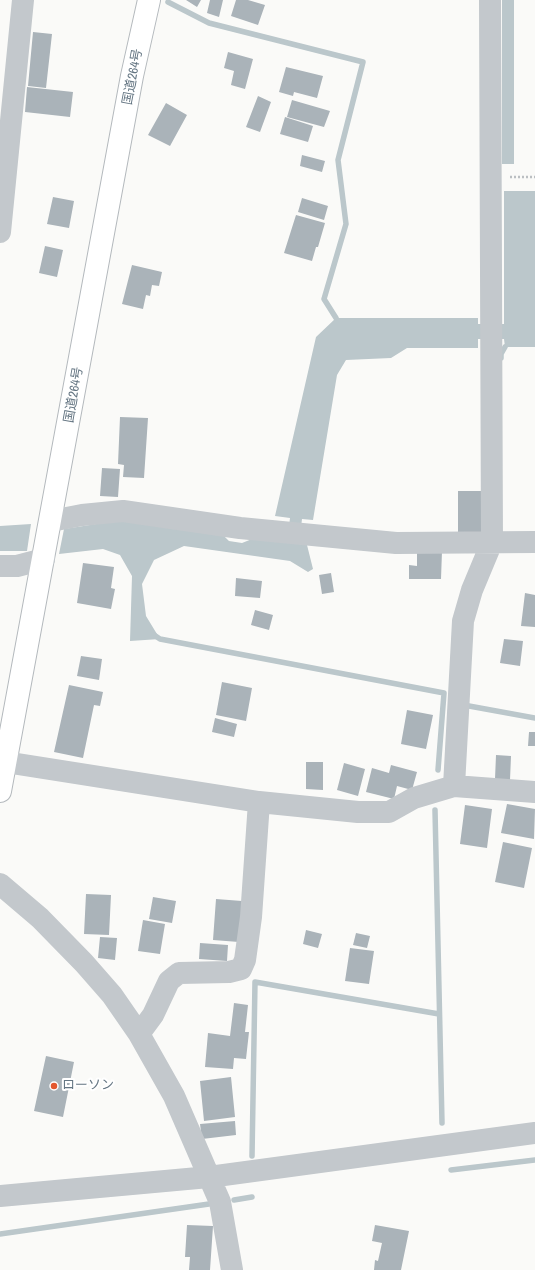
<!DOCTYPE html>
<html>
<head>
<meta charset="utf-8">
<style>
  body { margin:0 }
  canvas { display:block; background:#fafaf8 }
</style>
</head>
<body>
<canvas width="535" height="1270"></canvas>
<script>
const ctx = document.querySelector('canvas').getContext('2d');
ctx.lineJoin = 'round';
function fill(path, color) { ctx.fillStyle = color; ctx.fill(path, 'evenodd'); }
const toPath = rows => new Path2D(rows.map(r => 'M' + r).join(''));
function trace(path, color, width, dash) { ctx.strokeStyle = color; ctx.lineWidth = width; ctx.lineCap = dash ? 'butt' : 'round'; ctx.setLineDash(dash || []); ctx.stroke(path); }
function drawText(font, color, halo, rows, align = 'center') {
  ctx.font = font + ' "Archivo Narrow","Noto Sans JP",sans-serif'; ctx.lineWidth = 4; ctx.setLineDash([]); ctx.textBaseline = 'middle'; ctx.strokeStyle = halo; ctx.fillStyle = color; for (const [text, x, y, turn = 0] of rows) {
    ctx.save(); ctx.translate(x, y); ctx.rotate((+turn || 0) * Math.PI / 180); ctx.textAlign = isNaN(turn) ? turn : align; if (halo) ctx.strokeText(text, 0, 0); ctx.fillText(text, 0, 0); ctx.restore();
  }
}
fill(toPath([
  [502,0,514,0,514,164,502,164],
  [504,191,535,191,535,347,505,347,504,339,478,339,478,348,407,348,391,358,346,360,337,375,313,520,302,519,299,544,307,545,313,569,308,572,290,561,184,546,154,560,142,584,146,616,160,639,130,641,132,576,120,555,103,549,59,554,64,529,122,520,223,535,229,541,242,543,252,539,287,543,290,518,275,516,316,337,336,318,478,318,478,324,504,324],
  [31,524,27,551,0,551,0,526]
]), '#bbc7cb');
trace(toPath([
  [168,2,209,23,363,62,338,160,346,224,324,299,336,318],
  [501,358,501,354,505,347],
  [154,635,160,639,444,693,438,770],
  [469,706,535,718],
  [435,810,442,1123],
  [252,1156,255,982,439,1014],
  [451,1170,535,1160],
  [234,1200,252,1197],
  [0,1234,209,1204]
]), '#bbc7cb', 5.5);
fill(toPath([
  [186,0,201,0,197,7],
  [210,0,223,0,219,17,207,13],
  [236,0,248,0,265,5,258,25,231,16],
  [33,32,52,34,46,88,28,86],
  [228,52,253,59,245,89,231,85,234,71,224,68],
  [286,67,323,76,317,98,294,92,293,96,279,92],
  [27,87,73,92,70,117,25,112],
  [258,96,271,102,260,132,246,127],
  [292,100,330,111,324,127,287,117],
  [166,103,187,115,170,146,148,135],
  [285,117,313,126,308,142,280,134],
  [302,155,325,161,322,172,300,166],
  [53,197,74,201,69,228,47,224],
  [302,198,328,206,324,220,298,212],
  [296,215,325,223,318,247,316,247,312,261,284,253],
  [45,246,63,250,57,277,39,273],
  [132,265,162,272,159,286,152,285,150,296,146,295,143,309,122,304],
  [120,417,148,418,144,478,123,477,124,465,118,464],
  [102,468,120,469,118,497,100,496],
  [458,491,482,491,482,532,458,532],
  [417,551,442,551,441,579,409,579,409,565,417,566],
  [83,563,114,567,111,588,115,589,111,609,77,603],
  [331,573,334,592,322,594,319,575],
  [236,578,262,581,260,598,235,596],
  [525,593,535,595,535,627,521,626],
  [255,610,273,615,269,630,251,625],
  [504,639,523,641,520,666,500,663],
  [81,656,102,659,99,680,77,676],
  [222,682,252,688,246,721,216,715],
  [69,685,103,692,100,706,94,705,83,758,54,752],
  [407,710,433,715,426,749,401,744],
  [215,718,237,724,234,737,212,732],
  [529,732,535,732,535,746,528,746],
  [496,755,511,756,510,780,495,779],
  [306,762,323,762,323,790,306,789],
  [344,763,365,769,358,796,337,790],
  [391,765,417,772,412,790,397,786,394,799,366,792,372,768,389,773],
  [507,804,535,809,534,839,501,833],
  [465,805,492,809,487,848,460,844],
  [503,842,532,848,524,888,495,882],
  [86,894,111,895,109,935,84,934],
  [153,897,176,901,172,923,149,919],
  [216,899,242,901,239,942,213,940],
  [143,920,165,924,160,954,138,951],
  [306,930,322,934,318,948,303,944],
  [356,933,370,936,367,948,353,945],
  [100,937,117,938,115,960,98,958],
  [200,943,228,945,227,961,199,959],
  [350,948,374,951,369,984,345,981],
  [234,1003,248,1005,245,1032,249,1032,246,1059,234,1058,233,1069,205,1067,208,1033,230,1036],
  [46,1056,74,1062,63,1117,34,1111],
  [231,1077,235,1117,204,1121,200,1081],
  [235,1121,236,1135,202,1139,200,1124],
  [187,1225,213,1226,210,1270,189,1270,190,1257,185,1257],
  [375,1225,409,1231,401,1270,374,1270,375,1260,378,1261,382,1243,372,1241]
]), '#aab3b9');
const highway = toPath([
  [0,791,132,76,149,0]
]);
trace(highway, '#b4b9bd', 24);
trace(toPath([
  [510,177,535,177]
]), '#bbbfc2', 2.5, [2, 2]);
trace(toPath([
  [0,232,23,0],
  [51,521,82,515,123,511,240,528,396,543,535,542],
  [0,566,17,566,44,559],
  [5,762,259,802],
  [454,786,463,621,472,590,492,542,490,0],
  [0,884,40,918,84,963,112,995,139,1034,174,1096,220,1202,232,1270],
  [139,1034,153,1015,169,981,179,973,229,972,241,969,245,960,251,917,259,802,358,812,389,812,414,798,454,786,535,792],
  [0,1196,209,1177,535,1133]
]), '#c3c8cc', 22);
trace(highway, '#fff', 22);
for (const [x, y, r, color] of [
  [54,1086,4,"#e4572e"]
]) { const dot = new Path2D(); dot.arc(x, y, r, 0, 2 * Math.PI); ctx.fillStyle = color; ctx.fill(dot); trace(dot, '#fff', 1.5); }
drawText('13px', '#657683', '#fff', [
  ["国道264号",133,77,-79],
  ["国道264号",74,395,-80]
]);
drawText('13px', '#657683', '#fff', [
  ["ローソン",62,1086]
], 'left');
</script>
</body>
</html>
